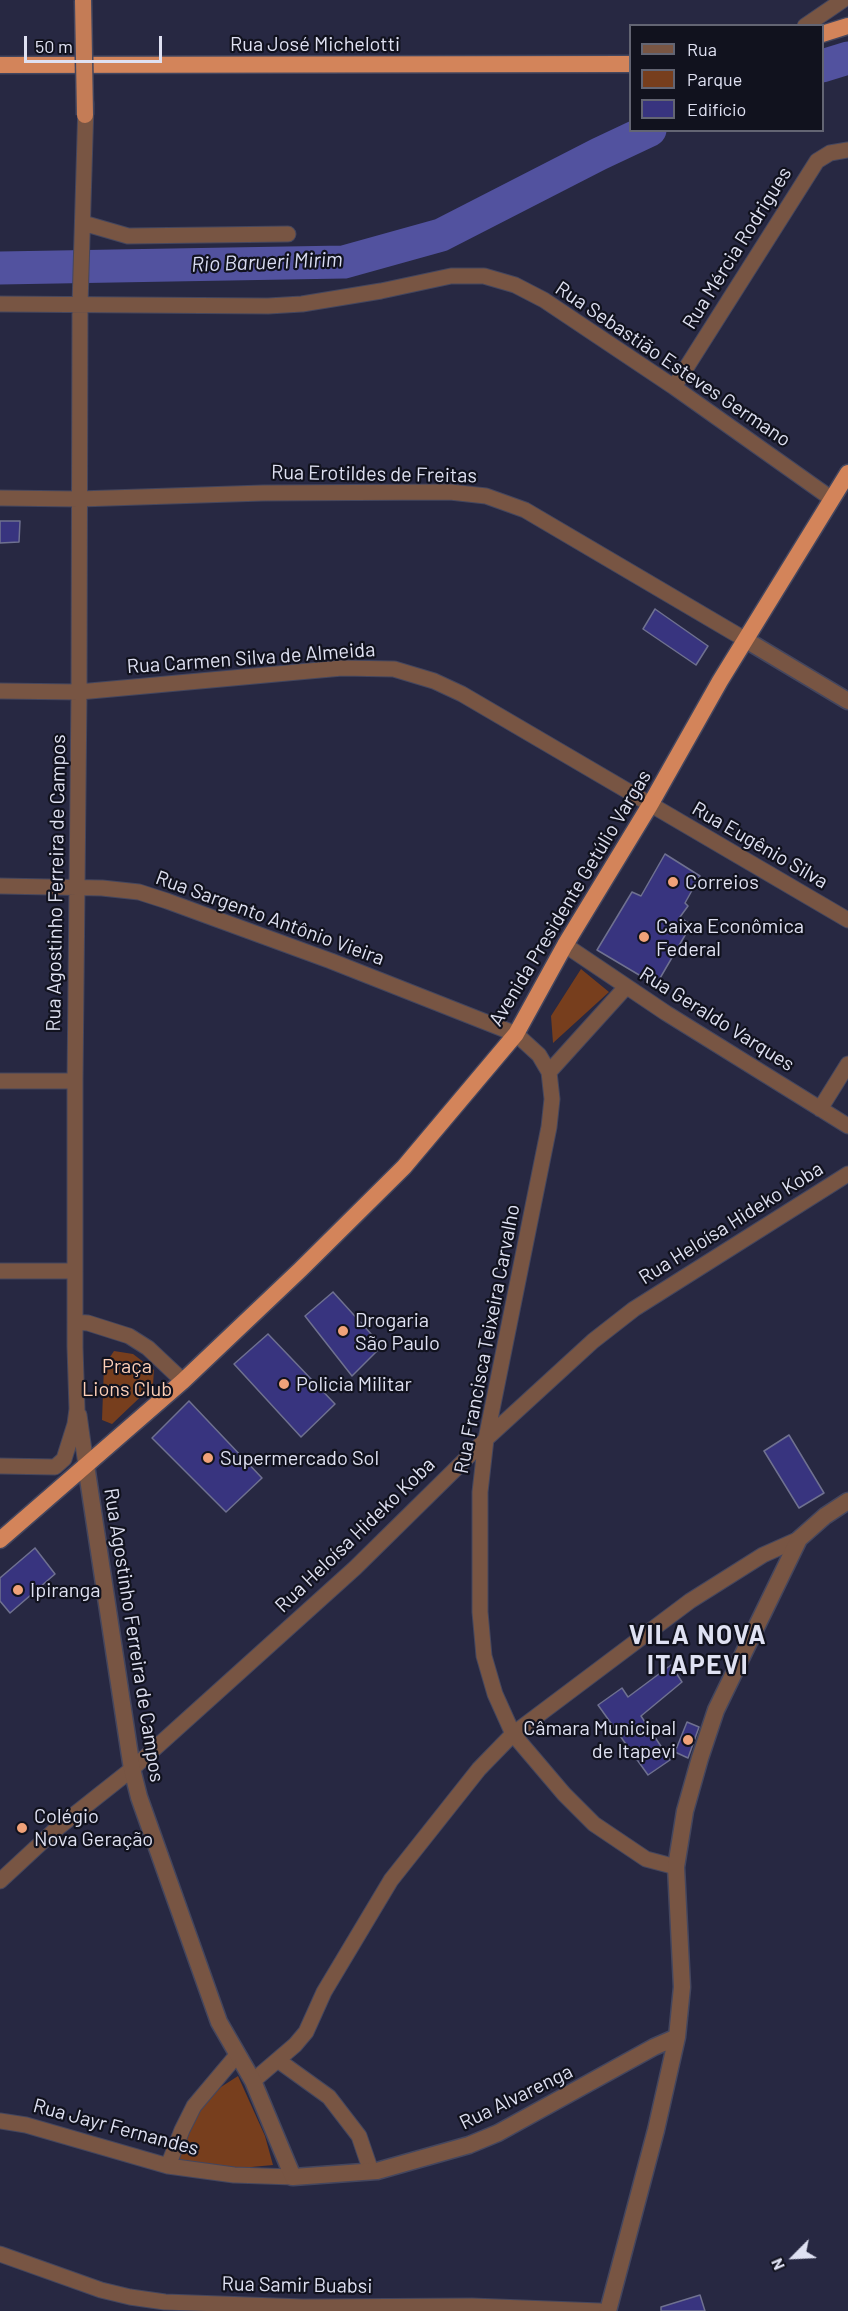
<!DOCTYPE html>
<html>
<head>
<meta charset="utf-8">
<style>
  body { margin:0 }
  #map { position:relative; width:848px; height:2311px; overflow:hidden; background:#272842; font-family:Barlow,sans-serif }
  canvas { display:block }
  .legend { position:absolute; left:629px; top:24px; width:195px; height:108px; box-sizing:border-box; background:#11121e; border:2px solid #636573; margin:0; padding:8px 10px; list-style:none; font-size:18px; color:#dfe1f2 }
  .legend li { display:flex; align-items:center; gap:12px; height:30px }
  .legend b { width:30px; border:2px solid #636573 }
  .north { position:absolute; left:764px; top:2227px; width:60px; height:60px; -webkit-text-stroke:4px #11121e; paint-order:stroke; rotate:246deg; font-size:16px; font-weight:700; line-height:24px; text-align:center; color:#dfe1f2 }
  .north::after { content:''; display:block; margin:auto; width:21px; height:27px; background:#dfe1f2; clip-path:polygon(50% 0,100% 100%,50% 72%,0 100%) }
  .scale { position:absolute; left:24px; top:36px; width:138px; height:27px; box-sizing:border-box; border:3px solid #dfe1f2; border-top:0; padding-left:8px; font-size:18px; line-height:21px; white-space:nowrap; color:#dfe1f2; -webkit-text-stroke:4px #11121e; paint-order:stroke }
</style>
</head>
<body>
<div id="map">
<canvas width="848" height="2311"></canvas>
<ul class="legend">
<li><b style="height:8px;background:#785543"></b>Rua</li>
<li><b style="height:16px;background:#773e1d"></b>Parque</li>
<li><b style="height:16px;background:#38347f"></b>Edifício</li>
</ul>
<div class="north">N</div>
<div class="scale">50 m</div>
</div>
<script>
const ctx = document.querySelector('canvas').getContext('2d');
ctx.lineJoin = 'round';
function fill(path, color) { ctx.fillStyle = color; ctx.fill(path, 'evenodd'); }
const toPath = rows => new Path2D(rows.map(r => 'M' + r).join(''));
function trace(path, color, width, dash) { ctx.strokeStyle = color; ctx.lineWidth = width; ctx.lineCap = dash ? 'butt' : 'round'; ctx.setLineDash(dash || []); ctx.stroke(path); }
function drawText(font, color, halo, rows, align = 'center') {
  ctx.font = font + ' Barlow,sans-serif'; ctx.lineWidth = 4.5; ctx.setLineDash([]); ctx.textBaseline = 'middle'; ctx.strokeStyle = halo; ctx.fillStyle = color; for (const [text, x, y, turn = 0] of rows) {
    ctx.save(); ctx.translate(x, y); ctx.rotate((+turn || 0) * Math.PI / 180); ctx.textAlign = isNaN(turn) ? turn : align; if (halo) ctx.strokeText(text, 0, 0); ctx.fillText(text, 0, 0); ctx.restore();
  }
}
fill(toPath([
  [581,969,609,992,553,1043,551,1016],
  [114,1351,133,1354,154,1370,153,1385,112,1424,102,1420,104,1366],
  [238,2076,265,2136,273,2165,230,2169,182,2163,174,2155,190,2119,221,2087]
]), '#773e1d');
trace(toPath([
  [822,66,848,58],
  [0,268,344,262,441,235,599,154,650,130]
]), '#52529f', 33);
const building = toPath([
  [0,521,20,521,19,542,0,543,0,521],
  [655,609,708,646,696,665,643,629,655,609],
  [665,854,700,876,685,903,688,906,680,917,691,925,656,985,597,950,632,892,641,896,665,854],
  [333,1292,382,1346,352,1376,305,1316,333,1292],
  [268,1334,335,1404,301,1437,234,1364,268,1334],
  [189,1401,262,1478,226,1512,152,1438,189,1401],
  [789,1435,824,1493,799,1508,764,1451,789,1435],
  [35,1548,55,1574,10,1613,0,1601,0,1578,35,1548],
  [671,1665,682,1682,641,1716,670,1760,648,1775,598,1705,622,1688,628,1697,671,1665],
  [687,1722,699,1727,688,1758,675,1752,687,1722],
  [700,2295,705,2311,661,2311,661,2307,700,2295]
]);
fill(building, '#38347f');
trace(building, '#6f7190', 1.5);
const minor = toPath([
  [805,26,843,0],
  [83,223,128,236,288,234],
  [0,304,268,306,302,304,381,291,451,276,484,276,515,285,544,300,674,387,832,499],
  [674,387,817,161,830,153,848,150],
  [0,498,79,499,263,493,450,492,486,496,525,510,746,640],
  [0,691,79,692,342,668,394,669,434,681,462,694,848,920],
  [0,886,102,888,139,892,167,901,331,961,516,1034,539,1055,549,1072,552,1099,549,1127,486,1439,480,1492,480,1612,484,1656,495,1694,513,1734,564,1794,594,1824,646,1859,676,1867],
  [565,945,666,1013,848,1126],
  [549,1072,626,987],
  [0,1081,75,1081],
  [820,1109,848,1064],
  [0,1271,75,1271],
  [75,1322,88,1323,129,1336,148,1348,183,1381],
  [79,1415,86,1465],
  [0,1466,55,1467,64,1459,75,1424,77,1409,75,1347,75,1081,79,692,80,305,86,103],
  [0,1881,55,1830,132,1769,355,1568,486,1439,593,1341,634,1309,848,1174],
  [279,2061,329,2097,359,2136,371,2171],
  [253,2081,295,2045,306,2032,324,1992,391,1880,479,1769,513,1734,690,1601,763,1555,799,1539],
  [0,2121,26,2125,168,2166,234,2175,293,2177],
  [168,2166,182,2130,194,2106,237,2055],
  [0,2254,101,2290,130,2297,165,2302,303,2307,472,2306,600,2311]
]);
const tertiary = toPath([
  [746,640,848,701],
  [86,1465,132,1769,139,1797,219,2022,253,2081,293,2177,377,2171,469,2145,498,2133,654,2047,677,2037],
  [608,2311,656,2130,677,2037,682,1987,676,1867,685,1811,700,1758,716,1710,799,1539,825,1516,848,1501]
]);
const trunk = toPath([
  [822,34,848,26],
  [0,65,630,64],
  [0,1540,183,1381,300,1270,404,1167,516,1034,565,945,650,805,720,681,848,473]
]);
trace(minor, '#44465e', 17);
trace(tertiary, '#44465e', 19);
trace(trunk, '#44465e', 19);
trace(minor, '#785543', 15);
trace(tertiary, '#785543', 16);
trace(trunk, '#d3845a', 16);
const primaryBridge = toPath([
  [83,0,85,115]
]);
trace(primaryBridge, '#44465e', 19, []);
trace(primaryBridge, '#c47c56', 16);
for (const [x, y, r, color] of [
  [673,882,6,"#f0a279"],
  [644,937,6,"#f0a279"],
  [343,1331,6,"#f0a279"],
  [284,1384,6,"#f0a279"],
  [208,1458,6,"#f0a279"],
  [18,1590,6,"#f0a279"],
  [688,1740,6,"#f0a279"],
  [22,1828,6,"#f0a279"]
]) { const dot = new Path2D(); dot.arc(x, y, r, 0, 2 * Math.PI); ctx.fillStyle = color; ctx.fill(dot); trace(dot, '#11121e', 2); }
drawText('20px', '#dfe1f2', '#11121e', [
  ["Rua José Michelotti",315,44],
  ["Rua Mércia Rodrigues",737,248,-58],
  ["Rua Sebastião Esteves Germano",673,364,34],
  ["Rua Erotildes de Freitas",374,474,1],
  ["Rua Carmen Silva de Almeida",251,658,-4],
  ["Rua Eugênio Silva",760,845,30],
  ["Rua Agostinho Ferreira de Campos",56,883,-89],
  ["Avenida Presidente Getúlio Vargas",570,898,-59],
  ["Rua Sargento Antônio Vieira",270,918,20],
  ["Rua Geraldo Varques",717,1019,32],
  ["Rua Heloísa Hideko Koba",731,1223,-32],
  ["Rua Francisca Teixeira Carvalho",487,1339,-79],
  ["Rua Heloísa Hideko Koba",355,1535,-44],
  ["Rua Agostinho Ferreira de Campos",134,1635,81],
  ["Rua Alvarenga",516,2097,-26],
  ["Rua Jayr Fernandes",116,2127,15],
  ["Rua Samir Buabsi",297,2285,1]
]);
drawText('20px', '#dfe1f2', '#11121e', [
  ["Correios",685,882],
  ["Caixa Econômica",656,926],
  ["Federal",656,949],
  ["Drogaria",355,1320],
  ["São Paulo",355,1343],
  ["Policia Militar",296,1384],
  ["Supermercado Sol",220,1458],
  ["Ipiranga",30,1590],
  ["Câmara Municipal",676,1728,"right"],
  ["de Itapevi",676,1751,"right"],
  ["Colégio",34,1816],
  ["Nova Geração",34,1839]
], 'left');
drawText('20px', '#fed0b8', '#11121e', [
  ["Praça",127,1366],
  ["Lions Club",127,1389]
]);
drawText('italic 21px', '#d9dcf2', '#11121e', [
  ["Rio Barueri Mirim",267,262,-2]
]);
ctx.letterSpacing = '1.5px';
drawText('bold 26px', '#dfe1f2', '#11121e', [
  ["VILA NOVA",698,1635],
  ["ITAPEVI",698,1665]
]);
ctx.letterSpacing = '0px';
</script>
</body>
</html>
